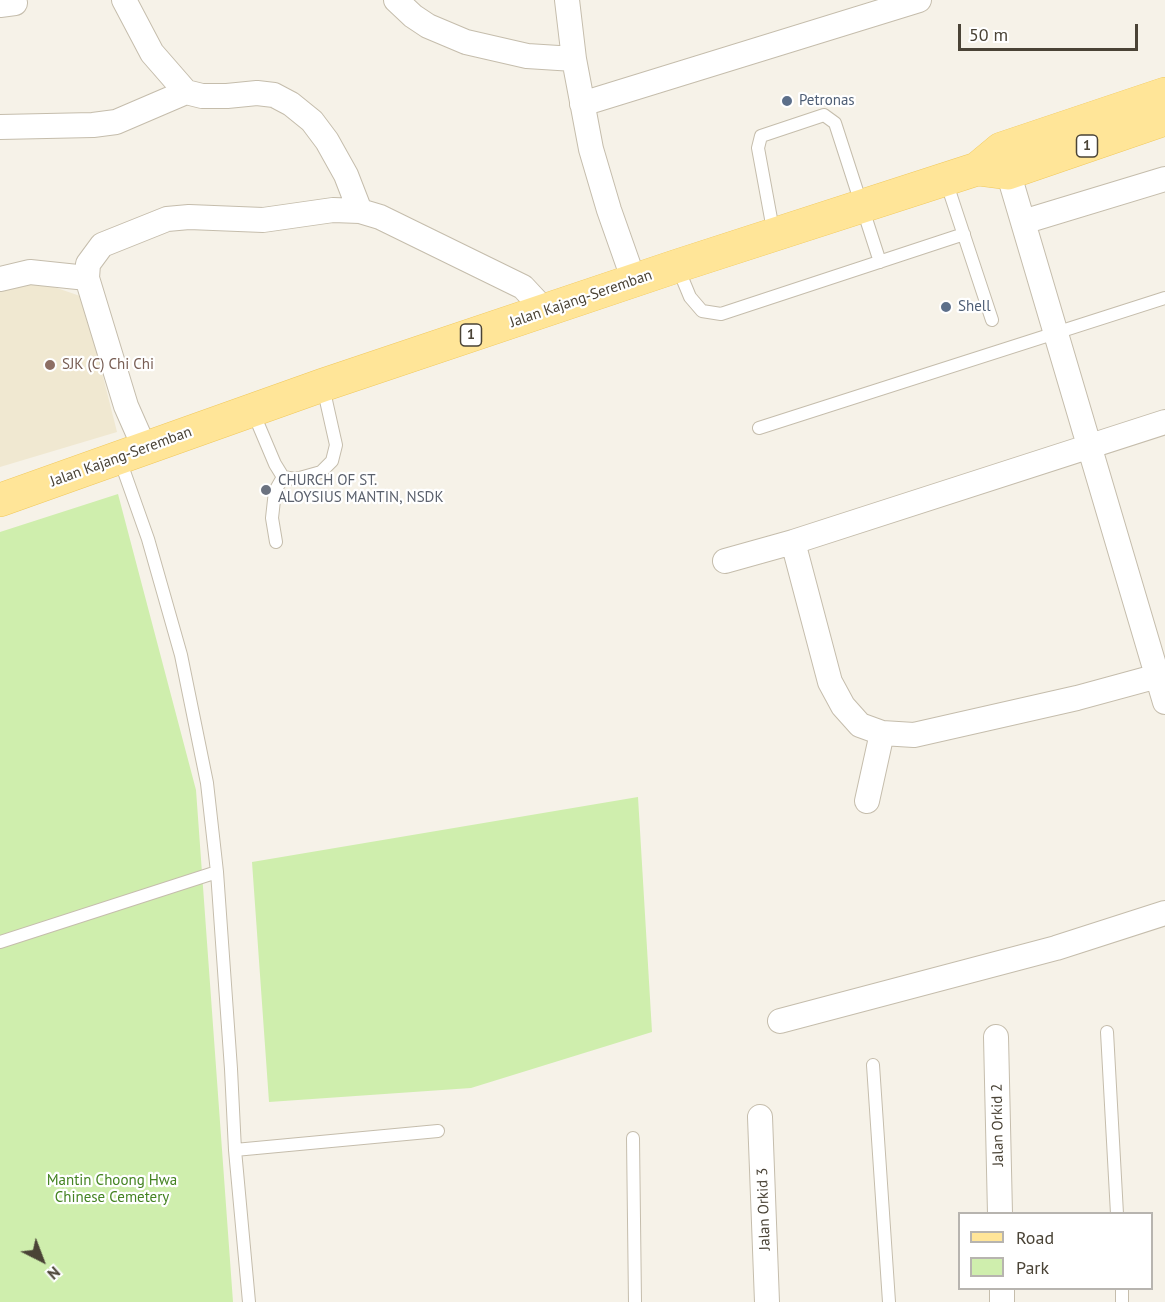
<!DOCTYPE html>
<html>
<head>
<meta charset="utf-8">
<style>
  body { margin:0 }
  #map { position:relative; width:1165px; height:1302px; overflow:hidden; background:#f6f2e8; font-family:"PT Sans",sans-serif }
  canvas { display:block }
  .legend { position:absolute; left:958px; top:1212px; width:195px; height:78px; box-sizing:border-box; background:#fff; border:2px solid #b7b4af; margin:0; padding:8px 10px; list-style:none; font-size:18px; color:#4a4336 }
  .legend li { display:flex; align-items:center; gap:12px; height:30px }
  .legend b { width:30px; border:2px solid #b7b4af }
  .north { position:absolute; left:12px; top:1230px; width:60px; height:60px; -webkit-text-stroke:4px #fff; paint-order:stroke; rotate:138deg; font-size:16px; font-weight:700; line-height:24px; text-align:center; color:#4a4336 }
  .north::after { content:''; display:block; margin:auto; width:21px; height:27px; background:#4a4336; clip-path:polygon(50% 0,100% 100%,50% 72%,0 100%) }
  .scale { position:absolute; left:958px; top:24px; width:180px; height:27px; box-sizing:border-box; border:3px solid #4a4336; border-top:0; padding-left:8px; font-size:18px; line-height:21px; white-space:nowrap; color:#4a4336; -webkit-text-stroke:4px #fff; paint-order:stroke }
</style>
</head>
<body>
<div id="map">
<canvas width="1165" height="1302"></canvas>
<ul class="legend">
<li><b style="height:8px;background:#ffe598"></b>Road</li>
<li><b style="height:16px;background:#cfeead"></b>Park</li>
</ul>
<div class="north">N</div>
<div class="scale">50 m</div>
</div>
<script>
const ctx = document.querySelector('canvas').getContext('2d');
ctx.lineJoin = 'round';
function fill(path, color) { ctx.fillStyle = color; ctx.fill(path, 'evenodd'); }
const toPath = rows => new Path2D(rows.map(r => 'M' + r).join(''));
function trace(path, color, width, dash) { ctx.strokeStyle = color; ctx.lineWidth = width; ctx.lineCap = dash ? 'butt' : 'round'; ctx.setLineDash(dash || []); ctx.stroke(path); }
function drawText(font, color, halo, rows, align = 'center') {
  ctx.font = font + ' "PT Sans",sans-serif'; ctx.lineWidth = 4.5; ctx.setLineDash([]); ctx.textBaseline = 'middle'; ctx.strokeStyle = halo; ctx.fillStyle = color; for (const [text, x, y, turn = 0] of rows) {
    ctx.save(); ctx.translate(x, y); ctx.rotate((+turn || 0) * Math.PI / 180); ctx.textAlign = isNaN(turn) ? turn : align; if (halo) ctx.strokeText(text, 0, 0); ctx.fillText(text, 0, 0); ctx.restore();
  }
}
fill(toPath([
  [31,279,83,297,117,432,0,467,0,290]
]), '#f0e8d1');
fill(toPath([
  [118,494,196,790,233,1302,0,1302,0,532],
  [638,797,652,1032,471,1088,269,1102,252,862]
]), '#cfeead');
const service = toPath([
  [946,181,992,320],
  [774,235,758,148,761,136,824,115,835,123,880,262],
  [678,268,690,297,702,311,721,314,964,234],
  [253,412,275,464,283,477],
  [759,428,1165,298],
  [120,460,148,539,181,655,207,783,217,872,231,1069,235,1150,249,1302],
  [276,542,272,518,275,491,283,477,296,479,321,472,332,461,336,445,323,387],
  [0,942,217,872],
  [1107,1032,1117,1214],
  [873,1065,889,1302],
  [633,1138,635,1302],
  [235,1150,438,1131],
  [1122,1288,1122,1302]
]);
const minor = toPath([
  [124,0,152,53,186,92],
  [396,0,413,16,428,26,466,42,527,56,574,59],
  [567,0,574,59,591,149,609,210,634,281],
  [0,5,15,3],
  [582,104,919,0],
  [0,127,93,125,116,122,186,92,202,96,227,96,257,93,274,95,291,104,312,121,327,141,346,175,360,211,380,217,523,287,536,301,541,312],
  [1004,158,1165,702],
  [1023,222,1165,179],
  [0,279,30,272,87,278],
  [145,449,126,406,87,278,88,264,102,245,167,219,189,217,263,220,333,210,360,211],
  [793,542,830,682,843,706,860,725,882,733,914,735,1077,698,1165,674],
  [725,561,793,542,1165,422],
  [867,801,882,733],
  [780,1021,1056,948,1165,913],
  [996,1037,1000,1214],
  [760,1117,767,1302],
  [1002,1288,1002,1302]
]);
const primary = toPath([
  [977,169,1001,149,1165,94],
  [0,500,323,385,677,266,977,169,1008,173,1165,119]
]);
trace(service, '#c5bdac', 14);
trace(minor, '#c5bdac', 26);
trace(primary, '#f0c85b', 34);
trace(service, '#fff', 12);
trace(minor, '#fff', 24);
trace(primary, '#ffe598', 33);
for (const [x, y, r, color] of [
  [787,101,6,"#5c6f8a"],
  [946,307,6,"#5c6f8a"],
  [50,365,6,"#8d6e63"],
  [266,490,6,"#6b7280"]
]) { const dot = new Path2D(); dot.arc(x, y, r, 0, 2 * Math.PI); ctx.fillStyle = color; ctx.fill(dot); trace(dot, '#fff', 2); }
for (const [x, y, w] of [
  [1087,146,21],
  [471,335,21]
]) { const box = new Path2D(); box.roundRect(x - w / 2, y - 11, w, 22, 4.5); ctx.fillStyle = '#fff'; ctx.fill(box); trace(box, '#4a4336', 1.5); }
drawText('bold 14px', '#4a4336', null, [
  ["1",1087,146],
  ["1",471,335]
]);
drawText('15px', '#4e5e75', '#fff', [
  ["Petronas",799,101],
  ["Shell",958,307]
], 'left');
drawText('15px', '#4a4336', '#fff', [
  ["Jalan Kajang-Seremban",581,299,-19],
  ["Jalan Kajang-Seremban",121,457,-20],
  ["Jalan Orkid 2",998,1125,-91],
  ["Jalan Orkid 3",764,1209,-92]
]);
drawText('15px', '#785e54', '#fff', [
  ["SJK (C) Chi Chi",62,365]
], 'left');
drawText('15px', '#5b616d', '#fff', [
  ["CHURCH OF ST.",278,481],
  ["ALOYSIUS MANTIN, NSDK",278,498]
], 'left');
drawText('15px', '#448322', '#fff', [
  ["Mantin Choong Hwa",112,1181],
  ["Chinese Cemetery",112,1198]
]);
</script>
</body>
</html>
